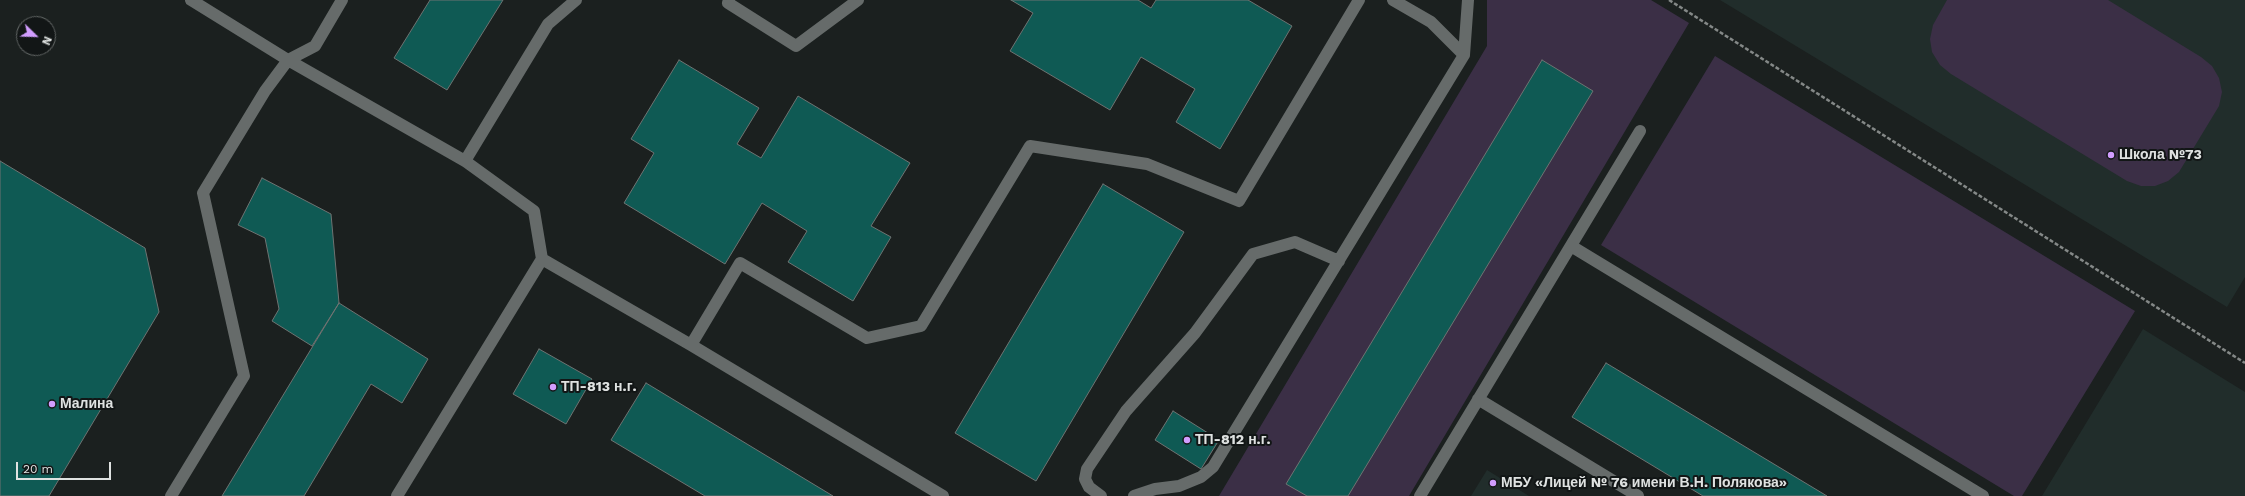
<!DOCTYPE html>
<html>
<head>
<meta charset="utf-8">
<style>
  body { margin:0 }
  #map { position:relative; width:2245px; height:496px; overflow:hidden; background:#1b201f; font-family:"Work Sans",sans-serif }
  canvas { display:block }
  .north { position:absolute; left:16px; top:16px; width:40px; height:40px; box-sizing:border-box; background:#121616; border:1px solid #646867; border-radius:50%; rotate:113deg; font-size:11px; font-weight:700; line-height:16px; text-align:center; color:#dfe2e1 }
  .north::after { content:''; display:block; margin:auto; width:14px; height:18px; background:#d19dfe; clip-path:polygon(50% 0,100% 100%,50% 72%,0 100%) }
  .scale { position:absolute; left:16px; top:462px; width:95px; height:18px; box-sizing:border-box; border:2px solid #dfe2e1; border-top:0; padding-left:5px; font-size:12px; line-height:14px; white-space:nowrap; color:#dfe2e1; -webkit-text-stroke:3px #121616; paint-order:stroke }
</style>
</head>
<body>
<div id="map">
<canvas width="2245" height="496"></canvas>
<div class="north">N</div>
<div class="scale">20 m</div>
</div>
<script>
const ctx = document.querySelector('canvas').getContext('2d');
ctx.lineJoin = 'round';
function fill(path, color) { ctx.fillStyle = color; ctx.fill(path, 'evenodd'); }
const toPath = rows => new Path2D(rows.map(r => 'M' + r).join(''));
function trace(path, color, width, dash) { ctx.strokeStyle = color; ctx.lineWidth = width; ctx.lineCap = dash ? 'butt' : 'round'; ctx.setLineDash(dash || []); ctx.stroke(path); }
function drawText(font, color, halo, rows, align = 'center') {
  ctx.font = font + ' "Work Sans",sans-serif'; ctx.lineWidth = 4; ctx.setLineDash([]); ctx.textBaseline = 'middle'; ctx.strokeStyle = halo; ctx.fillStyle = color; for (const [text, x, y, turn = 0] of rows) {
    ctx.save(); ctx.translate(x, y); ctx.rotate((+turn || 0) * Math.PI / 180); ctx.textAlign = isNaN(turn) ? turn : align; if (halo) ctx.strokeText(text, 0, 0); ctx.fillText(text, 0, 0); ctx.restore();
  }
}
fill(toPath([
  [1720,0,2245,0,2245,277,2227,307],
  [2143,329,2245,392,2245,496,2042,496],
  [1487,470,1529,496,1471,496]
]), '#212d2b');
fill(toPath([
  [1487,0,1651,0,1689,23,1409,496,1219,496,1487,46],
  [1947,0,2108,0,2201,57,2212,66,2219,78,2222,92,2219,106,2179,172,2168,181,2155,186,2141,186,2127,181,1951,74,1940,65,1932,52,1930,39,1933,25],
  [1715,56,2135,311,2022,496,2014,496,1601,245]
]), '#3b2f46');
const building = toPath([
  [430,0,503,0,447,90,394,58,430,0],
  [1011,0,1138,0,1151,8,1156,0,1248,0,1292,26,1220,149,1176,122,1195,89,1141,57,1110,110,1010,51,1033,13,1011,0],
  [679,60,759,108,737,144,761,158,798,96,910,163,871,226,891,237,853,301,788,262,807,231,762,203,725,264,624,203,654,153,631,139,679,60],
  [1542,60,1593,91,1348,496,1307,496,1286,484,1542,60],
  [0,161,145,248,159,312,49,496,0,496,0,161],
  [262,178,331,214,339,303,312,346,272,321,279,309,265,238,238,225,262,178],
  [1103,184,1184,232,1036,481,955,433,1103,184],
  [339,303,428,359,402,403,371,384,304,496,222,496,339,303],
  [539,349,592,379,566,424,513,394,539,349],
  [1606,363,1827,496,1703,496,1572,417,1606,363],
  [646,383,833,496,705,496,611,440,646,383],
  [1173,411,1219,440,1201,469,1155,440,1173,411]
]);
fill(building, '#0f5a54');
trace(building, '#6e7372', 1);
trace(toPath([
  [1669,0,2245,363]
]), '#848887', 2.5, [4, 2]);
trace(toPath([
  [191,0,288,60,315,46,342,0],
  [729,0,728,3,796,46,858,0],
  [1393,0,1431,22,1464,55],
  [465,161,548,24,576,0],
  [1571,246,1983,496],
  [542,259,691,345,943,496],
  [691,345,740,263,867,338,921,326,1030,146,1147,164,1239,201,1359,0],
  [1478,399,1638,496],
  [171,496,244,376,203,193,265,91,288,60,465,161,534,211,542,259,397,496],
  [1101,496,1089,487,1085,479,1087,469,1126,411,1195,333,1253,254,1295,242,1339,261],
  [1134,496,1155,489,1179,486,1201,477,1213,467,1464,55,1468,0],
  [1420,496,1640,131]
]), '#666b6a', 12);
for (const [x, y, r, color] of [
  [2111,155,4,"#d19dfe"],
  [553,387,4,"#d19dfe"],
  [52,404,4,"#d19dfe"],
  [1187,440,4,"#d19dfe"],
  [1493,483,4,"#d19dfe"]
]) { const dot = new Path2D(); dot.arc(x, y, r, 0, 2 * Math.PI); ctx.fillStyle = color; ctx.fill(dot); trace(dot, '#121616', 1.5); }
drawText('bold 14px', '#dfe2e1', '#121616', [
  ["Школа №73",2119,155],
  ["ТП-813 н.г.",561,387],
  ["Малина",60,404],
  ["ТП-812 н.г.",1195,440],
  ["МБУ «Лицей № 76 имени В.Н. Полякова»",1501,483]
], 'left');
</script>
</body>
</html>
